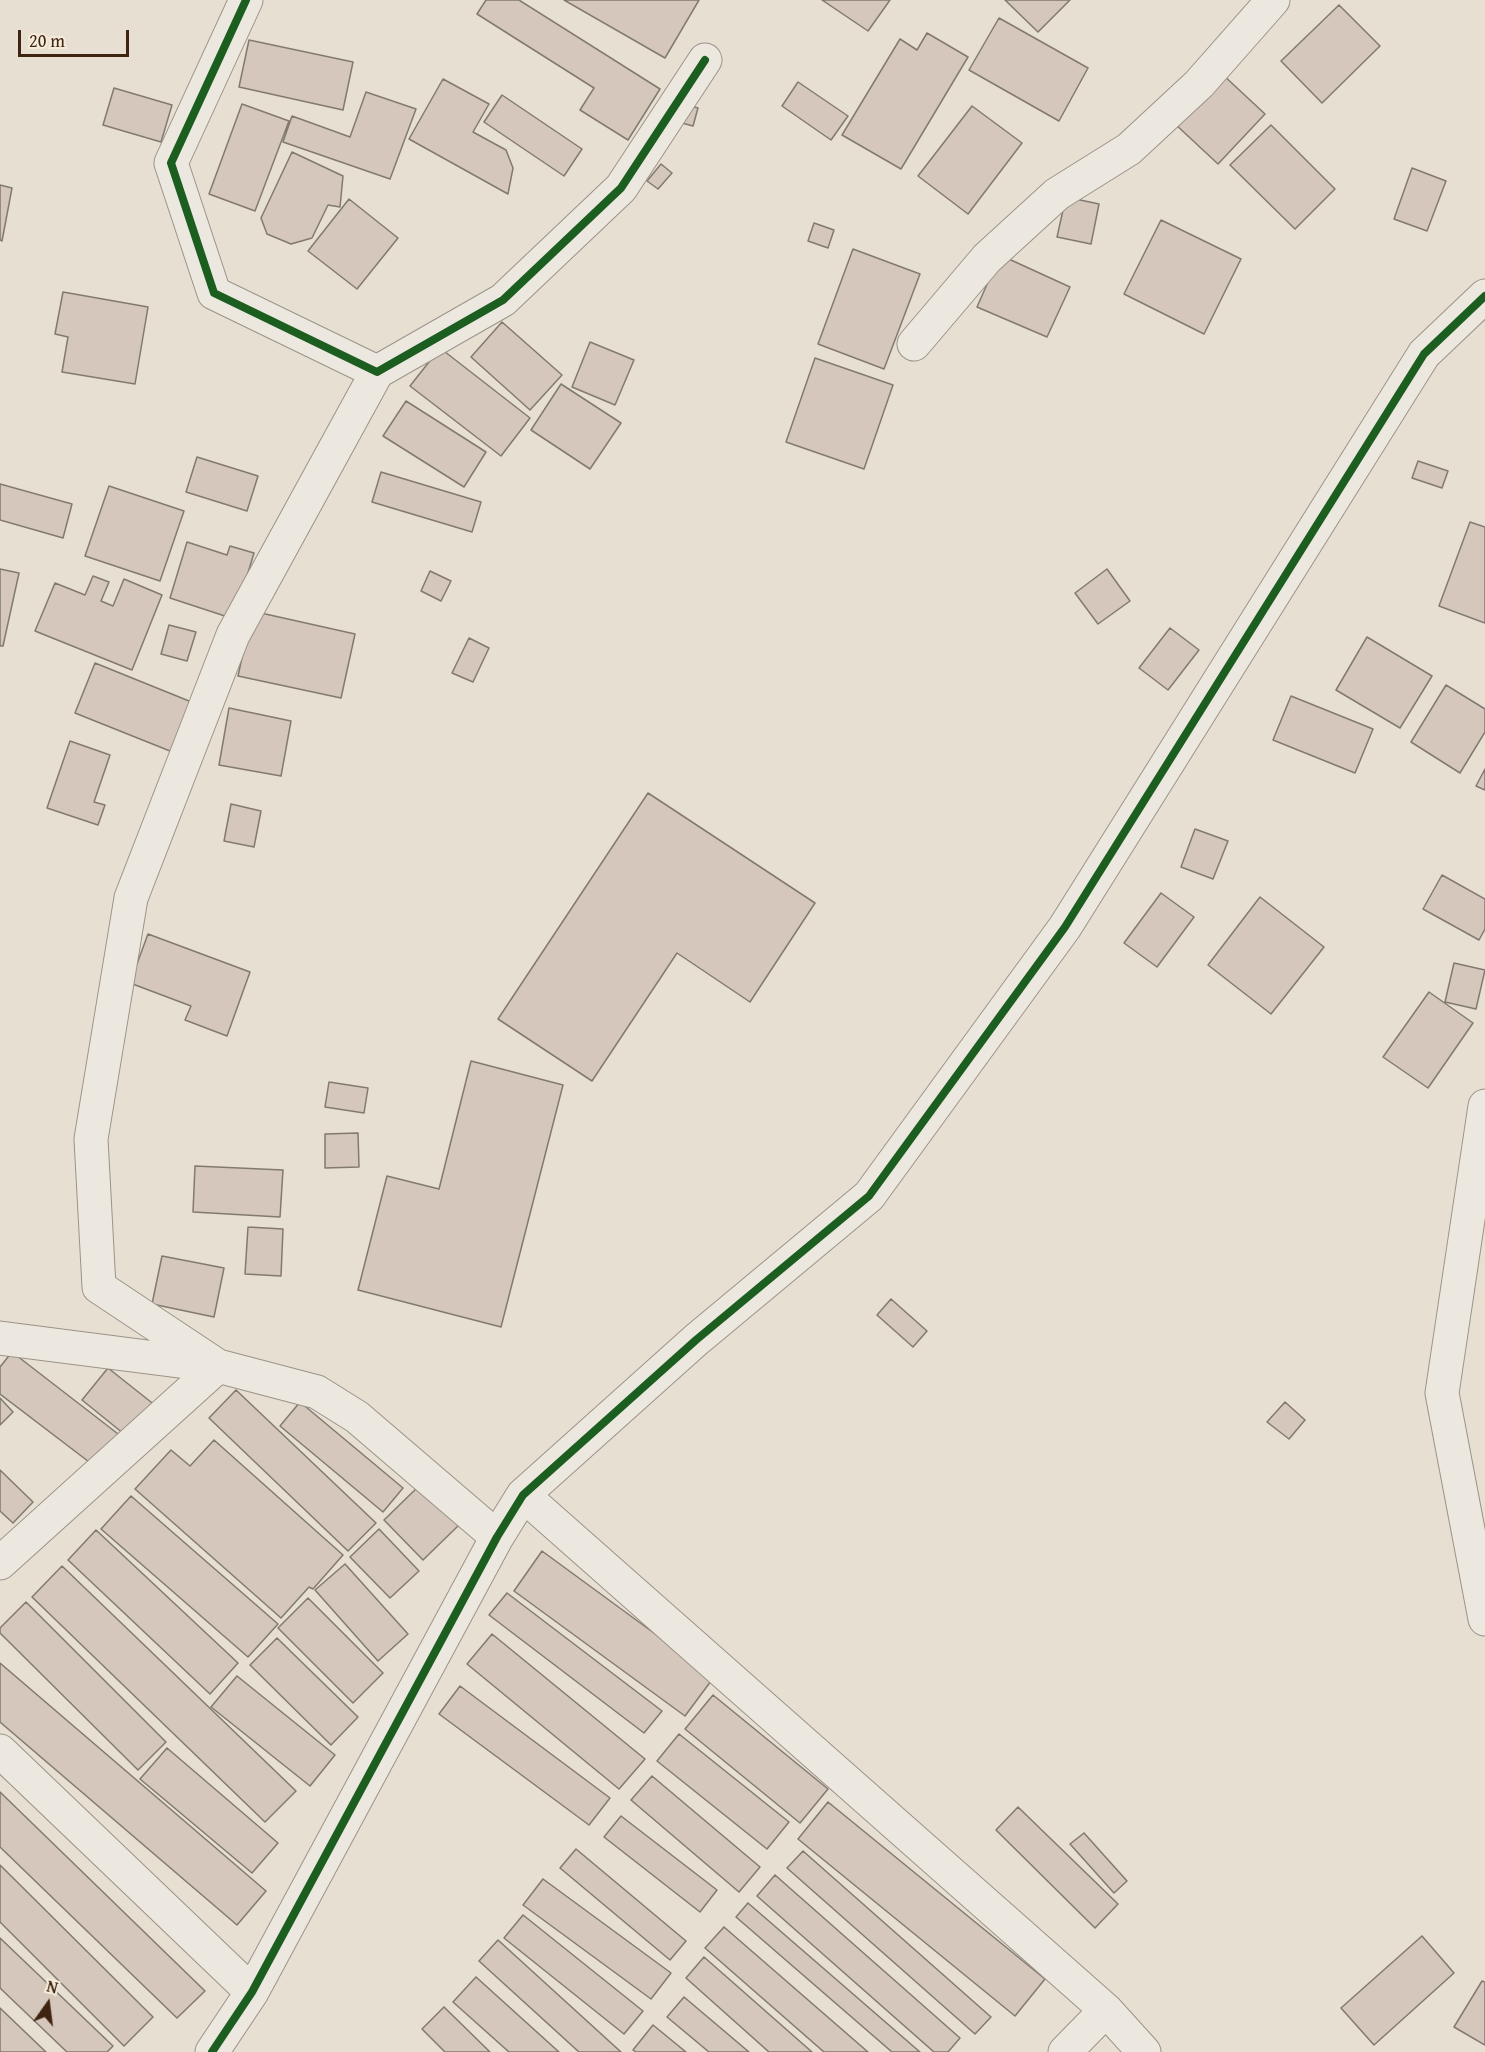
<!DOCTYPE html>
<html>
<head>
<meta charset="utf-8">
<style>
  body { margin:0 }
  #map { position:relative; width:1485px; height:2052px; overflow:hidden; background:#e7dfd1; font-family:"Gentium Book Plus",serif }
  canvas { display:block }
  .north { position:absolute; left:18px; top:1974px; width:60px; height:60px; -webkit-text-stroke:4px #f5ecdb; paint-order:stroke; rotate:14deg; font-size:16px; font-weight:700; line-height:24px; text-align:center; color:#3f2511 }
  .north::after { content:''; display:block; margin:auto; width:21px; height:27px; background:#3f2511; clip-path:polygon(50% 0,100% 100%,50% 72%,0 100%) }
  .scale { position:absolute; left:18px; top:30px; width:111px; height:27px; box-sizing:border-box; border:3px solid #3f2511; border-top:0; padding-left:8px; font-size:18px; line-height:21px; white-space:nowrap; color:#3f2511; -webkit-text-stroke:4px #f5ecdb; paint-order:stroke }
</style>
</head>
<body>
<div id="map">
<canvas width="1485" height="2052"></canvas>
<div class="north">N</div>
<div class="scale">20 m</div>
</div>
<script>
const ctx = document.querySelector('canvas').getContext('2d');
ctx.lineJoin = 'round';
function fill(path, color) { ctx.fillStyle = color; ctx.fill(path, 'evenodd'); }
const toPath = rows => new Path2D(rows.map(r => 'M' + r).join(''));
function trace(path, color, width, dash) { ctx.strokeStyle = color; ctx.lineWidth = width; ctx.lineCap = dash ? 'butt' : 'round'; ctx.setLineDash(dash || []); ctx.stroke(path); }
const building = toPath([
  [486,0,519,0,660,89,628,140,580,110,594,88,477,14,486,0],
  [564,0,699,0,665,58,564,0],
  [822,0,890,0,868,31,822,0],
  [1005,0,1070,0,1038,32,1005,0],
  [1339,5,1380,46,1322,103,1281,61,1339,5],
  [999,18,1088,68,1059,121,969,70,999,18],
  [927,33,968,57,901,169,842,135,900,39,917,50,927,33],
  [249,40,353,62,343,110,239,87,249,40],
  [1221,73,1265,114,1218,164,1174,123,1221,73],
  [443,79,489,104,473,132,506,150,513,168,508,194,409,139,443,79],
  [798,82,848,116,831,140,782,106,798,82],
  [114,88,172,105,161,142,103,125,114,88],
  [366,92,416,109,390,179,283,142,292,116,350,137,366,92],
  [502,95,582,149,564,176,484,122,502,95],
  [242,104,289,121,255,211,209,194,242,104],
  [687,105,698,108,693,126,682,123,687,105],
  [972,106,1022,143,968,214,918,176,972,106],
  [1271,125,1335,189,1295,229,1230,165,1271,125],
  [292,152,343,176,340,207,328,205,312,238,291,244,267,234,261,218,292,152],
  [661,164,672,173,658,189,647,181,661,164],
  [1412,168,1446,181,1427,231,1394,219,1412,168],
  [0,185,12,188,2,241,0,240,0,185],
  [1066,197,1099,204,1091,244,1057,237,1066,197],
  [349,199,398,238,357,289,308,251,349,199],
  [1161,220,1241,259,1204,334,1124,294,1161,220],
  [814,223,834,230,828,248,808,241,814,223],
  [853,249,920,274,884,369,818,344,853,249],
  [1000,255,1070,287,1047,337,977,307,1000,255],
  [63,292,148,307,135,384,62,372,68,337,55,334,63,292],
  [502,322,562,375,530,410,471,357,502,322],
  [590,342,634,360,615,405,572,387,590,342],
  [440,348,530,418,501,456,410,386,440,348],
  [815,358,893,385,864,469,786,442,815,358],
  [561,384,621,423,590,469,531,430,561,384],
  [406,401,486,452,464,487,383,436,406,401],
  [197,457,258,476,247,511,186,492,197,457],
  [1418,461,1448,471,1442,488,1412,478,1418,461],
  [381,472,481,502,472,532,372,502,381,472],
  [0,484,72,504,63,538,0,520,0,484],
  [109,486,184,511,160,581,85,556,109,486],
  [1470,522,1485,527,1485,623,1439,606,1470,522],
  [187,542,227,555,230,546,254,553,234,619,170,598,187,542],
  [0,569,19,573,3,646,0,646,0,569],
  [1107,569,1130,601,1098,624,1075,593,1107,569],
  [430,571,451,581,441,601,421,591,430,571],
  [93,576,109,582,101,601,113,606,124,579,162,595,132,670,35,631,55,583,85,595,93,576],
  [252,611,355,634,341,698,238,676,252,611],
  [169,625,196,632,187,661,161,654,169,625],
  [1170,628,1199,650,1168,690,1139,668,1170,628],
  [1367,637,1432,676,1400,728,1336,690,1367,637],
  [469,638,489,648,473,682,452,673,469,638],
  [95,663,194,703,175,753,75,713,95,663],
  [1446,685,1485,709,1485,732,1460,773,1411,742,1446,685],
  [1291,696,1373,729,1355,773,1273,740,1291,696],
  [229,708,291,721,281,776,219,765,229,708],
  [70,741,110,755,94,802,105,805,98,825,47,808,70,741],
  [1485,769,1485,790,1476,786,1485,769],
  [648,793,815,903,750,1002,677,953,592,1081,498,1019,648,793],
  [231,804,261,811,254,847,224,841,231,804],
  [1195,829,1228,841,1213,879,1181,867,1195,829],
  [1442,875,1485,899,1485,929,1479,940,1423,909,1442,875],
  [1161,893,1194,917,1157,967,1124,943,1161,893],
  [1260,897,1324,947,1271,1014,1208,965,1260,897],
  [148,934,250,972,227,1036,185,1020,191,1006,130,983,148,934],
  [1454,963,1485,970,1476,1009,1445,1002,1454,963],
  [1429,992,1473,1023,1428,1088,1383,1057,1429,992],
  [471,1061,563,1085,501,1327,358,1290,387,1176,439,1189,471,1061],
  [329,1082,368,1088,364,1113,325,1107,329,1082],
  [358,1133,359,1167,325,1168,325,1134,358,1133],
  [195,1166,283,1170,280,1217,193,1212,195,1166],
  [248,1227,283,1229,281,1276,245,1274,248,1227],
  [162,1256,224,1268,214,1317,152,1304,162,1256],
  [891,1299,927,1331,913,1347,877,1315,891,1299],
  [12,1352,122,1437,97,1468,0,1394,0,1367,12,1352],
  [108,1368,156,1406,129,1438,82,1400,108,1368],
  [236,1390,376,1523,348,1551,209,1418,236,1390],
  [0,1398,13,1412,0,1425,0,1398],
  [300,1402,403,1488,383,1512,280,1426,300,1402],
  [1285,1402,1305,1420,1289,1439,1267,1422,1285,1402],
  [214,1440,343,1555,313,1589,309,1587,281,1618,135,1489,171,1450,190,1466,214,1440],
  [0,1470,33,1502,13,1523,0,1511,0,1470],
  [420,1485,459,1525,423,1560,384,1520,420,1485],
  [131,1496,278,1624,248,1657,101,1529,131,1496],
  [379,1529,419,1571,390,1598,350,1557,379,1529],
  [96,1530,238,1663,210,1694,68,1560,96,1530],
  [542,1551,714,1677,685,1716,514,1591,542,1551],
  [345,1564,408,1634,378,1661,315,1590,345,1564],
  [62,1566,296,1791,265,1822,32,1597,62,1566],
  [507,1593,662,1711,644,1733,489,1615,507,1593],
  [308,1598,383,1673,353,1703,278,1628,308,1598],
  [26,1602,166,1742,138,1770,0,1633,0,1628,26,1602],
  [492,1634,645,1759,619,1789,467,1664,492,1634],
  [277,1638,358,1717,331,1745,250,1665,277,1638],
  [0,1663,266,1891,237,1925,0,1722,0,1663],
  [237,1676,335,1755,310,1786,211,1707,237,1676],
  [460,1686,610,1798,589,1825,439,1714,460,1686],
  [713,1695,828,1789,800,1823,685,1729,713,1695],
  [679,1734,789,1822,767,1849,657,1761,679,1734],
  [167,1748,278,1843,252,1873,140,1779,167,1748],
  [652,1776,760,1867,739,1892,631,1800,652,1776],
  [0,1792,205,1991,177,2018,0,1847,0,1792],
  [828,1802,1045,1979,1015,2016,798,1839,828,1802],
  [1018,1807,1118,1904,1095,1928,996,1830,1018,1807],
  [621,1816,717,1890,700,1912,604,1837,621,1816],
  [1084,1833,1127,1881,1114,1893,1070,1844,1084,1833],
  [576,1849,686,1941,670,1960,560,1868,576,1849],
  [803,1851,991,2017,975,2034,787,1868,803,1851],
  [0,1865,153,2017,124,2046,0,1922,0,1865],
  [775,1875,960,2038,948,2052,934,2052,757,1896,775,1875],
  [543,1879,671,1973,651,1999,523,1905,543,1879],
  [748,1903,920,2052,892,2052,736,1917,748,1903],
  [523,1915,643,2011,624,2034,504,1938,523,1915],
  [724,1927,868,2052,824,2052,705,1948,724,1927],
  [1422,1936,1454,1973,1374,2045,1341,2008,1422,1936],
  [0,1938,113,2046,107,2052,67,2052,0,1988,0,1938],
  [498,1940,621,2052,579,2052,479,1961,498,1940],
  [704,1957,812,2052,769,2052,686,1978,704,1957],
  [476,1977,559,2052,509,2052,453,2002,476,1977],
  [1482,1981,1485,1982,1485,2045,1454,2027,1482,1981],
  [684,1997,749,2052,709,2052,667,2017,684,1997],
  [444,2007,490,2052,445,2052,422,2029,444,2007],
  [0,2008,46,2052,0,2052,0,2008],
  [653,2025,686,2052,636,2052,633,2050,653,2025]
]);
fill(building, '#d5c7bb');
trace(building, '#827a70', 1.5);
const minor = toPath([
  [246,0,171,163,214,293,377,372],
  [914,344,987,258,1057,194,1129,149,1199,84,1273,0],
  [1485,1106,1442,1393,1485,1619],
  [0,1338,210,1365],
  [218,1366,99,1287,91,1139,131,898,233,635,377,372,503,300,621,188,705,60],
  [523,1495,1106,2010,1144,2052],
  [0,1563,218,1366,317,1392,357,1417,497,1537],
  [0,1751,252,1992],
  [212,2052,252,1992,497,1537,523,1495,696,1340,869,1196,1065,927,1424,354,1485,296],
  [1065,2052,1106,2010]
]);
trace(minor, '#9b9388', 35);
trace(minor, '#ece8e0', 33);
trace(toPath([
  [246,0,171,163,214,293,377,372,503,300,621,188,705,60],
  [212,2052,252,1992,497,1537,523,1495,696,1340,869,1196,1065,927,1424,354,1485,296]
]), '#1b5e20', 8);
</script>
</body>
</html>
